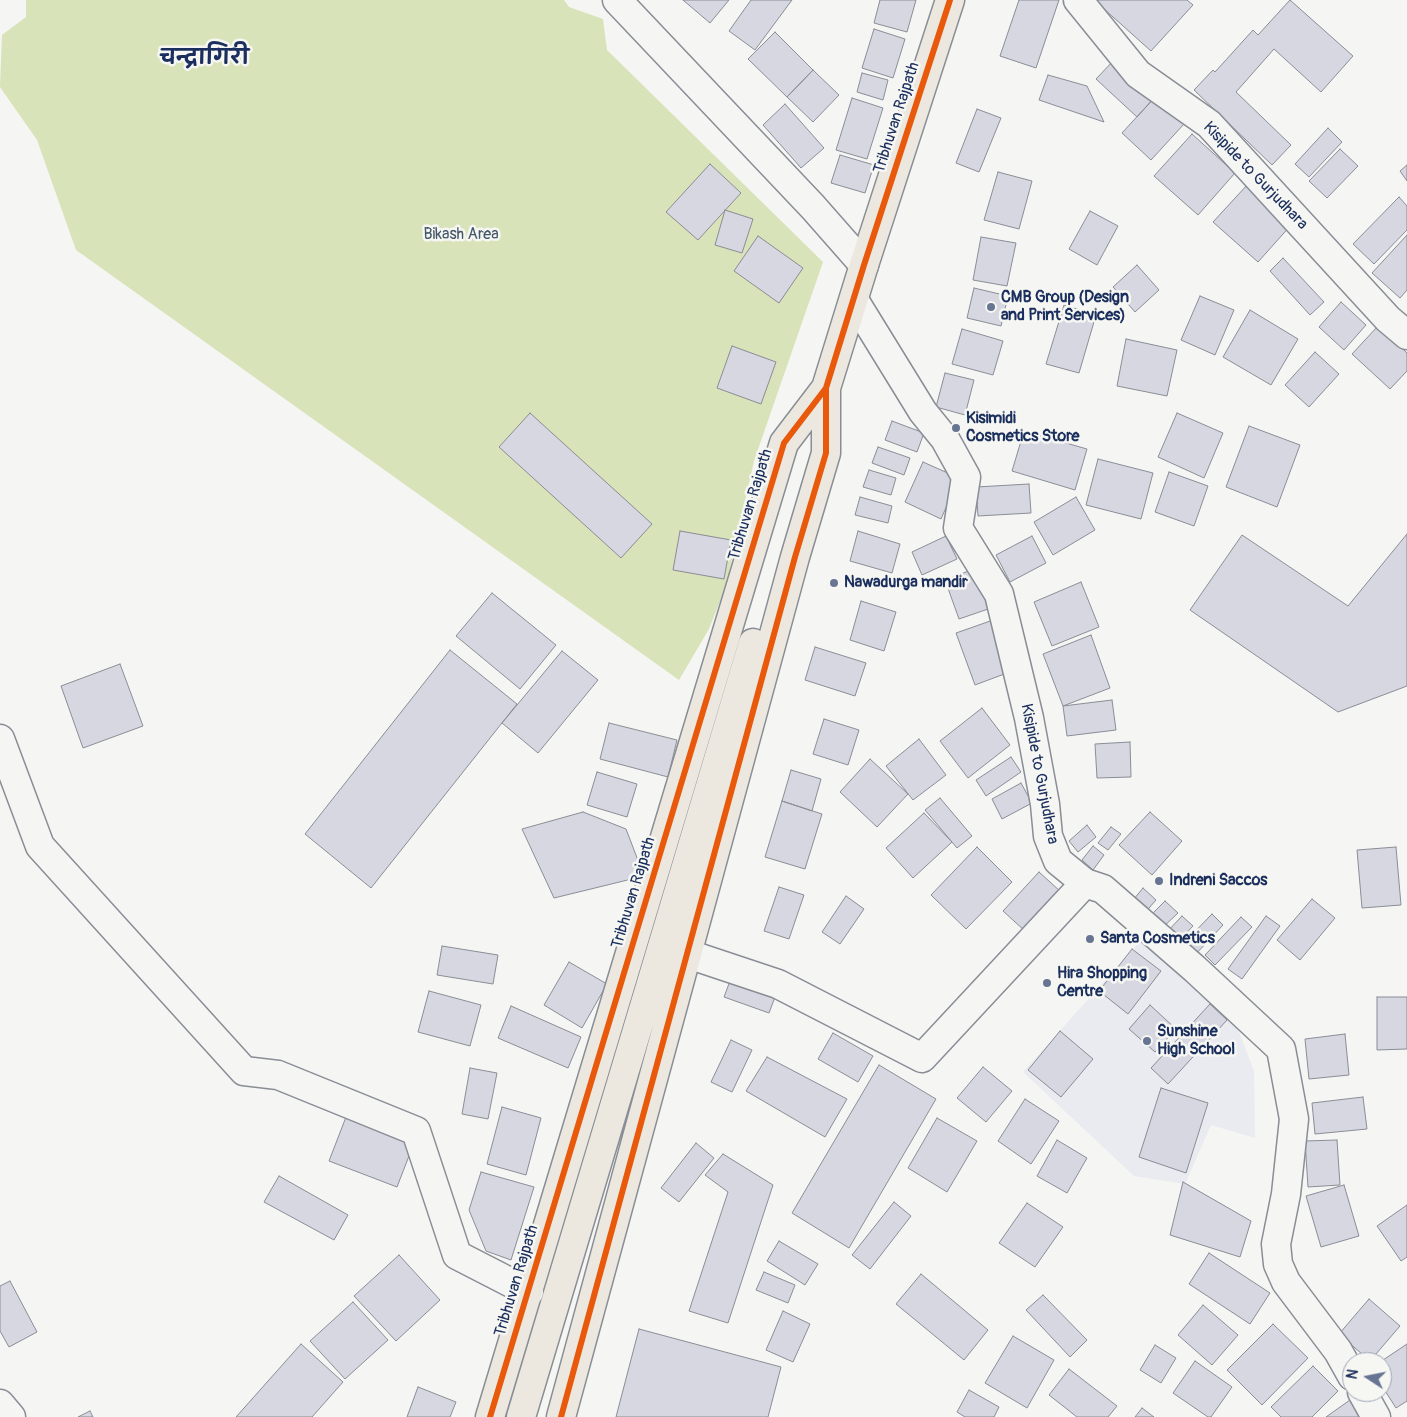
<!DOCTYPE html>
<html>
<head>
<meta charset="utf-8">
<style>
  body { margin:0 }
  #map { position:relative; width:1407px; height:1417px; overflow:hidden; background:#f5f5f3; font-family:Pangolin,sans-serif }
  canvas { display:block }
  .north { position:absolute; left:1342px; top:1352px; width:50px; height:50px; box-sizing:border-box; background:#f6f6f2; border:1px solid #9ea6b7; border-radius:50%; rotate:281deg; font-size:14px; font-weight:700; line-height:20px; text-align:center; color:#1b2f5e }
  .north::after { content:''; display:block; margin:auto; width:18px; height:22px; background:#677492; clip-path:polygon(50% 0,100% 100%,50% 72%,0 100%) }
</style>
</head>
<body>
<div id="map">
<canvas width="1407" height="1417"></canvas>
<div class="north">N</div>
</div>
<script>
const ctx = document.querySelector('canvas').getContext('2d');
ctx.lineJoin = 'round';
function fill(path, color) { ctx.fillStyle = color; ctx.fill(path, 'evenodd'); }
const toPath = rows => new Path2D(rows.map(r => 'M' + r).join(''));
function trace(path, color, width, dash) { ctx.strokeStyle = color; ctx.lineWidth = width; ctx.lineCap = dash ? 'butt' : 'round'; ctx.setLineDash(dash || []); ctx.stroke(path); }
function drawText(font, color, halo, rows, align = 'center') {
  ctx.font = font + ' Pangolin,"Playpen Sans Deva",sans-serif'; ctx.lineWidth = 5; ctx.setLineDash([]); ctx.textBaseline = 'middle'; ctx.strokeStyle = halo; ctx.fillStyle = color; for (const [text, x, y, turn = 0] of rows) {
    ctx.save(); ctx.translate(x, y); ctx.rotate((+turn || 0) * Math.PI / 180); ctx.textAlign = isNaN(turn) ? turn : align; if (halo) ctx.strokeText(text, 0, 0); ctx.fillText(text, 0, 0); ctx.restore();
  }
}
fill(toPath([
  [1141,940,1231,1011,1254,1071,1255,1138,1211,1125,1185,1184,1134,1176,1023,1072]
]), '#e9ebf0');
fill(toPath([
  [26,0,564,0,569,7,603,19,607,50,823,262,754,461,726,586,709,629,679,680,76,250,37,140,0,87,2,35,26,17]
]), '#d8e3b9');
const building = toPath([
  [683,0,729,0,710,23,683,0],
  [751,0,792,0,755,50,729,31,751,0],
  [880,0,916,0,907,32,874,23,880,0],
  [1019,0,1059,0,1036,68,1000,56,1019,0],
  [1094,0,1187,0,1193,5,1151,51,1094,0],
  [1290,0,1353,56,1321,92,1274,49,1236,92,1291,145,1272,165,1194,90,1213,70,1215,72,1253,30,1258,35,1290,0],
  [874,29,905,39,893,78,862,68,874,29],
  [775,32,813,70,787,97,748,59,775,32],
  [1114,60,1155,97,1137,117,1096,79,1114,60],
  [813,70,839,95,813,122,787,97,813,70],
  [862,73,888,80,883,100,857,92,862,73],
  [1048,75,1087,86,1104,122,1039,100,1048,75],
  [1155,97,1184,124,1151,160,1122,133,1155,97],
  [852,98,883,108,867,159,836,150,852,98],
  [785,104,824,148,801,168,763,125,785,104],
  [977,109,1001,118,979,172,956,163,977,109],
  [1328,128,1342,142,1309,177,1295,164,1328,128],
  [1192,134,1235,173,1198,215,1154,176,1192,134],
  [1340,149,1358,166,1327,198,1309,181,1340,149],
  [840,155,874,165,865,193,831,183,840,155],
  [710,164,741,193,698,240,666,212,710,164],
  [1407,165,1407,181,1400,171,1407,165],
  [998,172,1032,181,1019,229,984,220,998,172],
  [1248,184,1292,224,1258,262,1213,222,1248,184],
  [1399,197,1407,206,1407,230,1374,264,1353,244,1399,197],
  [725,210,753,219,742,253,715,245,725,210],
  [1090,211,1118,226,1097,265,1069,249,1090,211],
  [1407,235,1407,290,1400,298,1372,273,1407,235],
  [758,236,803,268,779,303,734,271,758,236],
  [981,237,1016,243,1007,286,973,280,981,237],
  [1283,258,1324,302,1310,315,1270,271,1283,258],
  [1137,265,1159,290,1135,312,1113,287,1137,265],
  [974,288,1008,296,1001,326,967,318,974,288],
  [1200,296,1234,310,1215,355,1181,340,1200,296],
  [1341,302,1366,325,1344,350,1319,327,1341,302],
  [1064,305,1096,315,1079,373,1046,364,1064,305],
  [1250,310,1298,339,1271,385,1223,357,1250,310],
  [1378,326,1407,353,1407,371,1390,389,1352,354,1378,326],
  [962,329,1003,341,993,375,952,364,962,329],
  [1126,339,1177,350,1167,396,1117,386,1126,339],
  [732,346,776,362,761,404,717,388,732,346],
  [1315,352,1339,374,1309,407,1285,385,1315,352],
  [945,373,974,380,965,415,936,407,945,373],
  [530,413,652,524,621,558,499,447,530,413],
  [1177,413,1223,433,1204,478,1158,457,1177,413],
  [892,421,924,433,917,452,885,440,892,421],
  [1249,426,1300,445,1277,507,1226,487,1249,426],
  [1024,431,1087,449,1075,490,1012,471,1024,431],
  [878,447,910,458,904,475,872,463,878,447],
  [1098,459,1153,473,1141,519,1086,505,1098,459],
  [923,462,959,478,941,519,905,502,923,462],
  [869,470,896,478,891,495,863,487,869,470],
  [1169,472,1208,486,1194,526,1155,512,1169,472],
  [1029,484,1031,513,978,516,976,487,1029,484],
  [860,497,892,506,888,523,855,515,860,497],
  [1076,497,1095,530,1053,555,1034,522,1076,497],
  [680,531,731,540,724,579,673,570,680,531],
  [858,531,900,544,892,573,850,561,858,531],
  [1407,534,1407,686,1338,712,1190,610,1242,535,1348,606,1407,534],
  [946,536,957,559,922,575,912,552,946,536],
  [1032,536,1046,563,1010,582,996,555,1032,536],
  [979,567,994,607,959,619,945,580,979,567],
  [1081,582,1099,627,1052,646,1034,602,1081,582],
  [492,593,556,645,520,689,456,636,492,593],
  [861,601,896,612,884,651,850,640,861,601],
  [996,619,1015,670,975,685,956,633,996,619],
  [1091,635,1110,688,1063,706,1043,654,1091,635],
  [815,647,866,663,855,696,805,680,815,647],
  [450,650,517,704,371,888,305,834,450,650],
  [562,651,598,680,538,753,502,723,562,651],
  [120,664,143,726,83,748,61,686,120,664],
  [1112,700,1116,730,1067,736,1063,706,1112,700],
  [982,708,1010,745,968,778,940,741,982,708],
  [824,719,859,730,848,765,813,754,824,719],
  [609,723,677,740,668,777,600,759,609,723],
  [919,739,946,775,913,800,886,766,919,739],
  [1130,742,1131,777,1097,778,1095,744,1130,742],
  [1011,757,1021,772,986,796,976,780,1011,757],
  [870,759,908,794,877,827,840,792,870,759],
  [791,770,821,779,812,811,782,801,791,770],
  [597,772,637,784,627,817,587,805,597,772],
  [1021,783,1032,803,1002,819,992,799,1021,783],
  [940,798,972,836,957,848,925,810,940,798],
  [782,801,822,814,805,869,765,857,782,801],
  [583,812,626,829,644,876,554,898,522,829,583,812],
  [1150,812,1182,841,1152,875,1119,845,1150,812],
  [924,813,952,842,913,878,886,848,924,813],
  [1087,825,1096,837,1078,852,1069,841,1087,825],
  [1111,827,1121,834,1108,850,1098,843,1111,827],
  [1093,846,1104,855,1093,870,1082,860,1093,846],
  [977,847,1012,882,966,929,931,895,977,847],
  [1396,847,1401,905,1362,908,1357,850,1396,847],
  [1039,872,1061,892,1025,931,1003,911,1039,872],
  [779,887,804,895,789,939,764,931,779,887],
  [1143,888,1156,900,1142,916,1129,905,1143,888],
  [846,896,864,909,840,944,822,932,846,896],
  [1312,899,1335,918,1300,960,1277,940,1312,899],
  [1165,901,1178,913,1160,930,1148,918,1165,901],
  [1212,914,1223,925,1194,956,1182,945,1212,914],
  [1182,916,1193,926,1177,943,1166,933,1182,916],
  [1266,916,1280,926,1242,979,1228,969,1266,916],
  [1241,917,1252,927,1215,965,1205,955,1241,917],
  [442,946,498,955,493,984,437,975,442,946],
  [1132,949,1161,971,1128,1014,1099,991,1132,949],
  [569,962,607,984,582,1028,544,1005,569,962],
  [730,981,775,997,769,1013,724,997,730,981],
  [429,991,481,1005,470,1046,418,1032,429,991],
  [1377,997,1407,997,1407,1049,1377,1050,1377,997],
  [1210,1004,1227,1020,1168,1084,1151,1068,1210,1004],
  [1150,1005,1176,1029,1155,1052,1129,1029,1150,1005],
  [511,1006,581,1037,568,1068,498,1038,511,1006],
  [1060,1031,1093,1059,1061,1097,1028,1070,1060,1031],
  [833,1033,873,1056,858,1082,818,1059,833,1033],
  [1345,1034,1349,1075,1309,1079,1305,1039,1345,1034],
  [731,1040,752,1050,732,1092,711,1082,731,1040],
  [767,1057,847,1099,825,1137,746,1091,767,1057],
  [879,1065,936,1099,849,1248,792,1213,879,1065],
  [983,1067,1012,1091,986,1122,957,1098,983,1067],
  [470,1068,497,1073,488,1119,462,1114,470,1068],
  [1161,1088,1208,1103,1186,1173,1139,1157,1161,1088],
  [1363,1097,1367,1129,1315,1134,1312,1103,1363,1097],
  [1025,1099,1059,1121,1031,1164,998,1141,1025,1099],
  [502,1107,541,1118,526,1175,487,1164,502,1107],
  [346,1117,414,1143,397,1187,329,1161,346,1117],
  [937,1118,977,1141,947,1192,908,1168,937,1118],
  [1057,1140,1087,1158,1067,1193,1037,1176,1057,1140],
  [1337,1140,1340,1185,1308,1187,1305,1141,1337,1140],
  [696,1143,714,1158,679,1202,661,1188,696,1143],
  [723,1154,773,1185,728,1323,689,1311,728,1192,705,1175,723,1154],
  [481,1172,534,1187,511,1260,486,1251,469,1210,481,1172],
  [279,1176,348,1215,334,1240,264,1202,279,1176],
  [1183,1182,1251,1221,1240,1257,1170,1235,1183,1182],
  [1344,1185,1359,1236,1321,1247,1306,1196,1344,1185],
  [894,1202,911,1216,870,1269,852,1255,894,1202],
  [1027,1203,1063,1227,1035,1267,999,1243,1027,1203],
  [1407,1205,1407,1257,1401,1261,1377,1226,1407,1205],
  [779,1241,818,1264,805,1285,767,1261,779,1241],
  [1209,1253,1270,1293,1250,1324,1189,1284,1209,1253],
  [399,1255,440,1300,396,1341,354,1296,399,1255],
  [764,1272,795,1285,788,1303,756,1290,764,1272],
  [921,1274,988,1330,964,1360,896,1304,921,1274],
  [10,1281,37,1332,9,1347,0,1331,0,1286,10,1281],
  [1043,1295,1087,1340,1070,1357,1026,1310,1043,1295],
  [1369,1299,1400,1326,1370,1361,1339,1334,1369,1299],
  [353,1302,388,1340,345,1379,310,1341,353,1302],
  [1203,1305,1238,1335,1212,1365,1178,1335,1203,1305],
  [783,1311,810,1324,793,1362,766,1350,783,1311],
  [1273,1324,1308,1358,1262,1405,1227,1370,1273,1324],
  [639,1329,781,1367,768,1417,616,1417,639,1329],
  [1013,1336,1054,1360,1027,1408,985,1383,1013,1336],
  [301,1344,343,1382,312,1417,236,1417,301,1344],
  [1407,1344,1407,1401,1396,1408,1382,1386,1382,1362,1380,1362,1407,1344],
  [1155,1345,1176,1358,1161,1383,1140,1370,1155,1345],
  [1195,1361,1232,1387,1211,1417,1208,1417,1173,1393,1195,1361],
  [1313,1366,1338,1391,1312,1417,1281,1417,1271,1407,1313,1366],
  [1069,1369,1117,1406,1108,1417,1077,1417,1049,1395,1069,1369],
  [418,1387,456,1402,450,1417,407,1417,418,1387],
  [969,1390,999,1407,994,1417,965,1417,957,1412,969,1390],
  [1350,1400,1362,1417,1326,1417,1350,1400],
  [1142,1408,1154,1417,1135,1417,1142,1408],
  [90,1411,93,1417,78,1417,90,1411]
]);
fill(building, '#d6d7e0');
trace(building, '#898d95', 1);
const minor = toPath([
  [1078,0,1138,74,1209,124,1388,319,1407,335],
  [0,739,40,846,244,1071,278,1075,416,1131,457,1255,529,1292],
  [688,954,778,984,922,1058,1085,883],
  [0,1404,11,1417]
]);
const tertiary = toPath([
  [617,0,813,207,864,265],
  [854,300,923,412,945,439,966,477,958,528,999,594,1029,718,1045,804,1048,836,1058,861,1085,883,1103,889,1195,969,1281,1049,1294,1119,1286,1194,1276,1244,1278,1264,1286,1282,1338,1351,1352,1376],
  [1362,1392,1376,1417]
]);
const trunk = toPath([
  [490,1417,784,443,826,388],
  [521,1417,753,643],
  [561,1417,795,557,826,453,826,388,864,265,950,0]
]);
trace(minor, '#898d95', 31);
trace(tertiary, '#898d95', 31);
trace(trunk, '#898d95', 31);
trace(minor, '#f5f5f3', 28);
trace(tertiary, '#f5f5f3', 28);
trace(trunk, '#ece8df', 28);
trace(toPath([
  [490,1417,784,443,826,388],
  [561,1417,795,557,826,453,826,388,864,265,950,0]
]), '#e8590c', 6);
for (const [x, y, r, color] of [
  [991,307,5,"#677492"],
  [956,428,5,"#677492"],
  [834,583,5,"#677492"],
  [1159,881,5,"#677492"],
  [1090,939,5,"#677492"],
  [1047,983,5,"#677492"],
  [1147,1041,5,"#677492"]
]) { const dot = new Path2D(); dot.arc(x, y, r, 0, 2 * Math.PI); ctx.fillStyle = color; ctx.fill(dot); trace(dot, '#f6f6f2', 2); }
drawText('16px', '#1b2f5e', '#f6f6f2', [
  ["Tribhuvan Rajpath",897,118,-72],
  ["Kisipide to Gurjudhara",1255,176,46],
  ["Tribhuvan Rajpath",751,505,-73],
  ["Kisipide to Gurjudhara",1039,774,79],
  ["Tribhuvan Rajpath",634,893,-73],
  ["Tribhuvan Rajpath",517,1281,-73]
]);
drawText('16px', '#445869', '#f6f6f2', [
  ["Bikash Area",461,235]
]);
drawText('bold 16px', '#1b2f5e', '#f6f6f2', [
  ["CMB Group (Design",1001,298],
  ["and Print Services)",1001,316],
  ["Kisimidi",966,419],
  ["Cosmetics Store",966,437],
  ["Nawadurga mandir",844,583],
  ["Indreni Saccos",1169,881],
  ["Santa Cosmetics",1100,939],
  ["Hira Shopping",1057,974],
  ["Centre",1057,992],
  ["Sunshine",1157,1032],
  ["High School",1157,1050]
], 'left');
drawText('bold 21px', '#1b2f5e', '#f6f6f2', [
  ["चन्द्रागिरी",204,59]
]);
</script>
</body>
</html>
